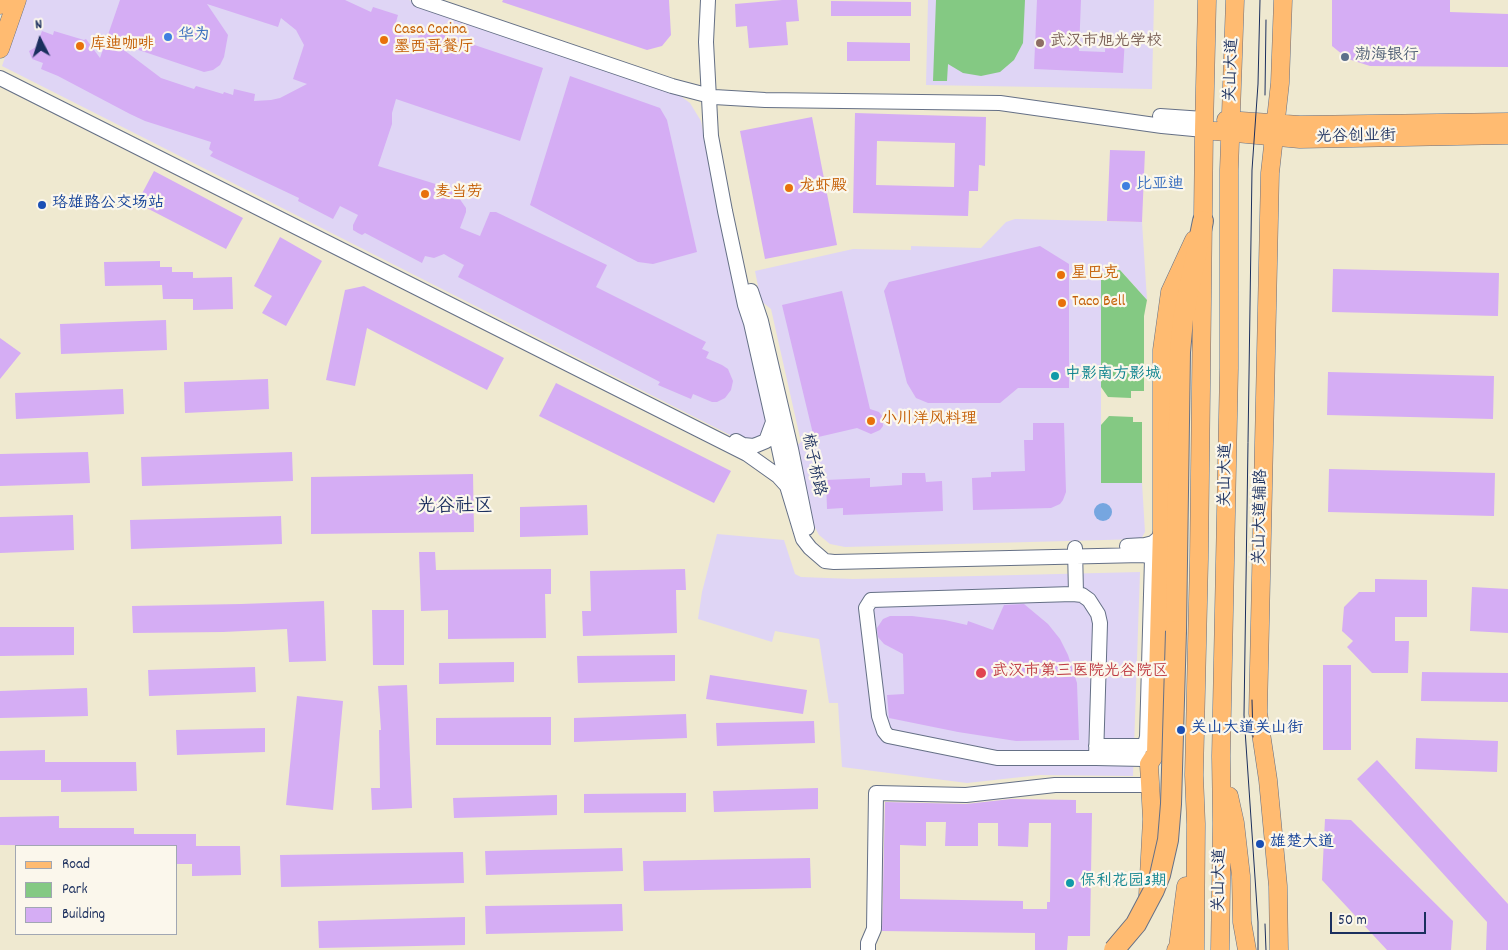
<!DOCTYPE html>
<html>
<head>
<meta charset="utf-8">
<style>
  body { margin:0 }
  #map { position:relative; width:1508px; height:950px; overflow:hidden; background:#efe9d0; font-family:Dekko,sans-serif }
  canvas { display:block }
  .legend { position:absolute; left:15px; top:845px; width:162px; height:90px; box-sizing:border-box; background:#fbf7ec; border:1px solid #a1a7b3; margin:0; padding:6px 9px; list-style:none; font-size:15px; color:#1b2f5e }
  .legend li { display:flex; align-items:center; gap:10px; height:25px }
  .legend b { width:25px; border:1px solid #a1a7b3 }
  .north { position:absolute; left:15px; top:15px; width:50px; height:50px; -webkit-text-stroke:4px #fbf7ec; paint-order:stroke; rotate:355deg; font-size:14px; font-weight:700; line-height:20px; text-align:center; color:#1b2f5e }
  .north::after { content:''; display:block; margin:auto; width:18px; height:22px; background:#1b2f5e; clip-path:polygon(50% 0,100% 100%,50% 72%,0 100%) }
  .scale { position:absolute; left:1330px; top:912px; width:96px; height:22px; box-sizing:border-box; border:2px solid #1b2f5e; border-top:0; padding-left:6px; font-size:15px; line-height:18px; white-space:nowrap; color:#1b2f5e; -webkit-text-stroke:4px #fbf7ec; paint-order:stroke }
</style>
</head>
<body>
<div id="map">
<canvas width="1508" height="950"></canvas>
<ul class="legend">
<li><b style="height:6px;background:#ffbb71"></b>Road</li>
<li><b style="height:14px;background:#84c983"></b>Park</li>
<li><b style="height:14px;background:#d5adf4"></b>Building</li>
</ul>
<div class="north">N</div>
<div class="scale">50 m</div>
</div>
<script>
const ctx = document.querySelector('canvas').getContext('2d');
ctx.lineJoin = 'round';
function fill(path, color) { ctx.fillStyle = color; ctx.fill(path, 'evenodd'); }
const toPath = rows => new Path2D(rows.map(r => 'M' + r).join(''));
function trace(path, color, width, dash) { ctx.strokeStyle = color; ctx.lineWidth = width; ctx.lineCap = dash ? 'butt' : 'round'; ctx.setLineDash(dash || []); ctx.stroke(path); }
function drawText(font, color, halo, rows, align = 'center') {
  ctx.font = font + ' Dekko,"LXGW WenKai TC",sans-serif'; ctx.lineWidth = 4.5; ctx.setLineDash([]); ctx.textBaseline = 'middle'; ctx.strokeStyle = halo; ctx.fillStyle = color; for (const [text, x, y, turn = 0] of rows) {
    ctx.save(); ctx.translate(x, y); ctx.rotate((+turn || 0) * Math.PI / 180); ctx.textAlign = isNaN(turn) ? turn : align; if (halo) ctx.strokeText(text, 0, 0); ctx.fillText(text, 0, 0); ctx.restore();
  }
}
fill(toPath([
  [25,0,409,0,675,92,690,103,701,121,725,242,767,427,766,431,757,439,742,441,2,66],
  [928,0,1154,0,1152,89,926,85],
  [1015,219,1142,222,1147,300,1120,270,1101,278,1101,482,1142,483,1145,532,1141,539,845,547,830,544,819,535,811,520,794,448,801,442,771,309,761,301,755,271,853,249,911,250,911,246,981,248,1006,222],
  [717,534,784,540,795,574,801,577,853,579,1140,572,1133,776,1040,775,967,783,842,767,838,703,829,703,819,639,775,631,772,642,698,619,702,592]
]), '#dfd5f5');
fill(toPath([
  [936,0,1025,0,1023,43,1014,60,1000,72,981,76,963,73,948,64,947,81,933,81],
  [1107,270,1120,270,1147,300,1144,316,1144,391,1131,391,1131,398,1108,397,1101,387,1101,278],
  [1109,416,1133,417,1133,422,1142,422,1142,483,1101,483,1101,425]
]), '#84c983');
fill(toPath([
  '1094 512a9 9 0 1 1 18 0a9 9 0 1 1-18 0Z'
]), '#76a6e0');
fill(toPath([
  [120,0,345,0,371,12,373,7,398,15,393,33,417,41,421,27,543,68,520,141,396,99,392,113,392,124,378,166,458,191,457,195,466,208,466,212,460,228,480,236,490,212,496,212,607,265,596,287,706,342,702,349,709,352,706,358,722,365,728,369,733,381,731,390,725,398,717,402,712,402,693,394,691,399,658,385,660,382,458,277,464,265,449,257,444,254,434,258,425,256,422,263,365,233,362,235,358,233,353,230,353,225,358,215,340,206,333,219,298,201,299,198,210,156,213,152,209,149,211,142,145,121,130,114,58,76,41,69,43,63,32,59,29,51,36,47,42,31,53,35,54,31,84,40,86,39,100,58],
  [207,4,278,27,281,18,296,30,304,45,293,79,307,84,280,98,271,100,254,101,255,94,234,89,233,95,224,92,223,94,196,86,194,89,161,78,112,41,204,72,213,70,220,65,224,57,228,35],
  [503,0,669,0,671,35,662,46,647,50,502,2],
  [782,0,797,0,799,21,786,22,788,45,749,48,747,26,736,27,735,4],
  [1037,0,1081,0,1079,51,1105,52,1106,36,1125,37,1123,73,1034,69],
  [1332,0,1450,0,1450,12,1508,14,1508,67,1370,66,1348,59,1332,46],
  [831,1,911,2,911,16,831,16],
  [847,42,910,43,910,61,847,61],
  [570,76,660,108,667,120,697,252,653,264,638,262,530,205],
  [855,113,986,117,985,166,979,165,978,191,969,191,968,216,853,213],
  [877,141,955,143,954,187,876,185],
  [812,117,837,245,765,259,740,131],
  [1110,150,1145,151,1142,222,1107,221],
  [154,171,243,218,226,249,137,203],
  [280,237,322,261,286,326,262,313,272,296,254,286],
  [1040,246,1069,264,1069,388,1018,388,1000,403,928,403,916,398,907,383,884,291,889,282],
  [160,261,160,267,172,267,172,272,193,272,193,278,232,277,233,309,193,310,193,299,163,299,162,285,105,286,104,262],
  [1333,269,1499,273,1498,316,1332,312],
  [364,286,504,358,487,390,367,328,355,386,326,380,345,290],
  [842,291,870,409,879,412,882,416,883,426,880,430,871,434,857,428,814,438,782,305],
  [166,320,167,350,61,354,60,324],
  [0,338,21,353,0,379],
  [1328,372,1494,376,1493,419,1327,415],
  [268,379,269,409,185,413,184,382],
  [556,383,731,471,714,503,539,416],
  [123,389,124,414,16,419,15,393],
  [1033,423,1064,423,1066,492,1063,500,1060,504,1051,508,973,510,972,478,991,477,991,472,1025,471,1024,440,1033,440],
  [88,452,90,483,0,486,0,454],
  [292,452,293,481,142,486,141,457],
  [1329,469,1495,473,1494,516,1328,512],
  [902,473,925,473,926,482,942,481,943,511,843,515,843,508,827,509,826,480,870,478,870,487,902,485],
  [473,474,474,532,311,534,311,477],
  [587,505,588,535,520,537,520,507],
  [73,515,74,550,0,553,0,517],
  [281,516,282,544,131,549,130,520],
  [419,552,435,552,436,570,551,569,551,594,545,594,546,638,448,639,448,610,421,611],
  [685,569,686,590,676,590,677,633,583,636,582,611,591,611,590,571],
  [1375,579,1427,580,1427,617,1395,617,1395,641,1409,641,1408,673,1372,673,1347,647,1353,641,1342,631,1344,607,1359,592,1375,592],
  [1472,587,1508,589,1508,633,1470,631],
  [324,601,326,661,289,662,287,629,223,632,133,633,132,606,241,604],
  [1024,604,1048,624,1060,639,1068,655,1077,683,1079,740,1016,741,958,732,889,718,887,695,904,694,903,654,884,644,878,637,877,628,883,619,890,616,912,616,945,620,967,625,968,621,993,630,1004,605],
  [372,610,404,610,404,665,373,665],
  [0,627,74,627,74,655,0,656],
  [675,655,675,681,578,683,577,656],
  [514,662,514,682,439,684,439,663],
  [1323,665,1351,665,1351,750,1323,750],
  [255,667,256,692,149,696,148,670],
  [1422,672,1508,673,1508,702,1421,701],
  [710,675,807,690,803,714,706,699],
  [407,685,412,808,372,810,371,788,380,788,379,730,381,730,378,686],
  [87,688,88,716,0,718,0,691],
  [297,696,343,701,333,810,286,805],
  [686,714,687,738,574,742,574,718],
  [551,717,551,745,436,745,436,718],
  [814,721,815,743,717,746,716,723],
  [265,728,265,752,177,755,176,730],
  [1416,738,1498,741,1497,772,1415,769],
  [45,750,45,762,136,762,137,791,61,792,61,780,0,780,0,751],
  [1377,760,1508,904,1508,950,1486,950,1487,922,1357,779],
  [818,788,818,809,714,812,713,791],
  [686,793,686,812,584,813,584,794],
  [557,795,557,815,454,818,453,798],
  [1011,799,1076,800,1076,813,1092,813,1090,936,1068,936,1067,950,1035,950,1035,933,882,931,885,802,966,804],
  [926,822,946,822,945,846,978,846,978,823,998,823,998,846,1028,847,1029,823,1051,823,1050,902,1047,902,1047,909,1023,909,1023,901,900,899,900,845,926,846],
  [59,816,59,828,134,828,134,834,196,834,196,846,240,846,241,875,192,876,192,864,176,864,176,846,0,845,0,817],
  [1325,819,1351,820,1453,921,1451,950,1387,950,1322,880],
  [622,848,623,871,486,875,485,851],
  [463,852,464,883,281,887,280,855],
  [810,858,811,888,644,891,643,861],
  [622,904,623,931,486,934,485,906],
  [465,917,465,945,319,948,318,921]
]), '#d5adf4');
const minor = toPath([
  [419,0,672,86,714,97,765,100,1000,103,1162,126,1204,130],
  [708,0,706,42,711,136,725,211,745,305,751,323,773,421,787,486,803,539,810,548,825,561,834,562,1142,555,1152,557,1158,563,1160,572],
  [0,78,747,454,778,476,787,486],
  [1160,116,1204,119],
  [751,291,761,321,791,449,807,528],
  [736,441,743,445,754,446,766,441,773,422],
  [1127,546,1145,545,1153,543,1159,538,1162,529],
  [1075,548,1076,594],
  [1073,594,1082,595,1089,600,1098,614,1100,623,1096,758,997,758,888,736,884,731,879,716,866,608,871,600,1073,594],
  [1096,746,1142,746,1145,744,1147,737,1152,559],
  [1096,758,1144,759,1149,764],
  [868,950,868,943,874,929,876,793,966,795,1055,785,1150,785]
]);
const major = toPath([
  [0,5,2,0],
  [0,49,17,0],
  [1226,120,1300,125,1508,122],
  [1204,130,1300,139,1508,135],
  [1229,796,1235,823,1241,876,1242,922,1247,950],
  [1148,895,1152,819,1149,764,1156,753,1162,529,1162,350,1170,292,1194,240],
  [1176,950,1178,947,1186,886],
  [1195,950,1196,824,1194,775,1199,559,1204,130,1207,0],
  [1220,950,1222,824,1221,756,1229,368,1229,170,1235,0],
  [1279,950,1278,886,1268,780,1258,713,1270,173,1280,83,1283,0]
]);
const highway = toPath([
  [1176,631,1180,352,1183,319,1203,221]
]);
trace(minor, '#657086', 16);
trace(major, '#657086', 19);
trace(highway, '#657086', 22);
trace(minor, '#fff', 14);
trace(major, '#ffbb71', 18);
trace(highway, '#ffbb71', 20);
trace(toPath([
  [1265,95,1266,20],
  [1252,700,1253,737],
  [1265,924,1266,950],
  [1258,950,1258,922,1244,715,1252,170,1258,84,1260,0]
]), '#1b2f5e', 1);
const highwayBridge = toPath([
  [1114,950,1136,924,1154,890,1160,875,1168,840,1171,804,1176,631]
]);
trace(highwayBridge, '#657086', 22, []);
trace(highwayBridge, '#ffbb71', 20);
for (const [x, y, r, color] of [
  [168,37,5,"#3f7fe0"],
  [384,40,5,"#e8710a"],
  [1040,43,5,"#8d6e63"],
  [80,46,5,"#e8710a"],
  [1345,57,5,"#5c6f8a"],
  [1126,186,5,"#3f7fe0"],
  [789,188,5,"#e8710a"],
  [425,194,5,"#e8710a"],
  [42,205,5,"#1a4fb4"],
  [1061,275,5,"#e8710a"],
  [1062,303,5,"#e8710a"],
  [1055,376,5,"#0f9aa8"],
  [871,421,5,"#e8710a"],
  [981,673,6,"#e0444e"],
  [1181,730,5,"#1a4fb4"],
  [1260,844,5,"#1a4fb4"],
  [1070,883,5,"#0f9aa8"]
]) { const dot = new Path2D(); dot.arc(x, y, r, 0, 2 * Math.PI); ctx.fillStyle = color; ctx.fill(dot); trace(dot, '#fbf7ec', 2); }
drawText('16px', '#c56008', '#fbf7ec', [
  ["Casa Cocina",394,31],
  ["墨西哥餐厅",394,49],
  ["库迪咖啡",90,46],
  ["龙虾殿",799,188],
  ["麦当劳",435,194],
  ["星巴克",1071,275],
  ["Taco Bell",1072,303],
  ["小川洋风料理",881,421]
], 'left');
drawText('16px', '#366cbe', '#fbf7ec', [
  ["华为",178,37],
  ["比亚迪",1136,186]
], 'left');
drawText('16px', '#785e54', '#fbf7ec', [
  ["武汉市旭光学校",1050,43]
], 'left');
drawText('16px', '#4e5e75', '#fbf7ec', [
  ["渤海银行",1355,57]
], 'left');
drawText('16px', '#1b2f5e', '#fbf7ec', [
  ["关山大道",1233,70,-88],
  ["光谷创业街",1356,138,-1],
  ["梳子桥路",812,465,78],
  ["关山大道",1227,475,-89],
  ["关山大道辅路",1262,517,-89],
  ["关山大道",1221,880,-89]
]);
drawText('16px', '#164399', '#fbf7ec', [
  ["珞雄路公交场站",52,205],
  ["关山大道关山街",1191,730],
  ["雄楚大道",1270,844]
], 'left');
drawText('16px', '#0d838f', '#fbf7ec', [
  ["中影南方影城",1065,376],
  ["保利花园3期",1080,883]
], 'left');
drawText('16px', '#be3a42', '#fbf7ec', [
  ["武汉市第三医院光谷院区",992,673]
], 'left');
drawText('19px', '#1b2f5e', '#fbf7ec', [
  ["光谷社区",455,508]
]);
</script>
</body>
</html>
